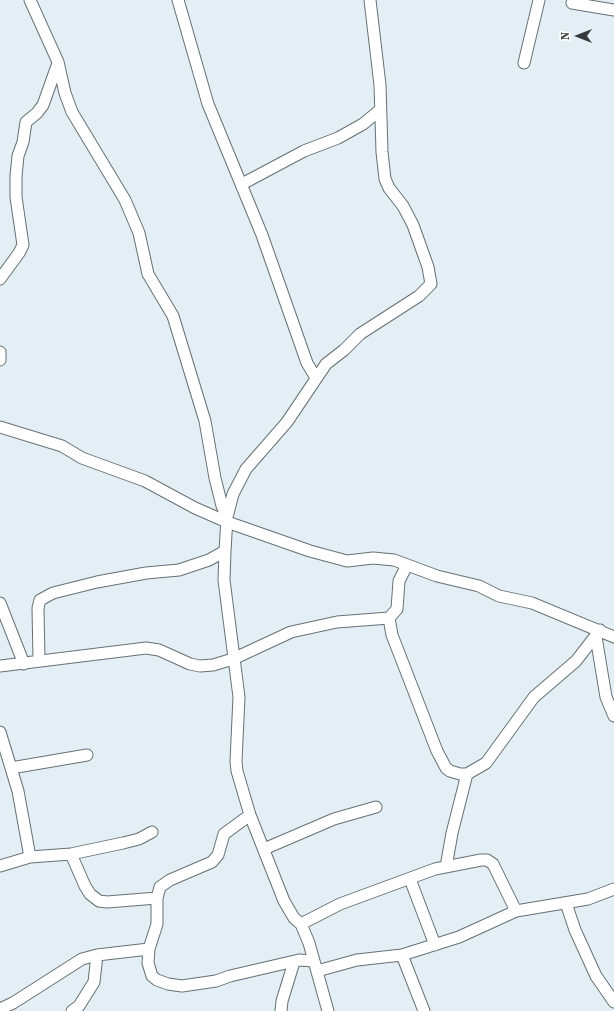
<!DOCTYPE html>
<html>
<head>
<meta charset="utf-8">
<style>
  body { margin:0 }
  #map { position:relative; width:614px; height:1011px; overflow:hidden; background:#e3eff4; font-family:"Source Serif 4",serif }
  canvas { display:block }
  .north { position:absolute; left:558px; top:16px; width:40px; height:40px; -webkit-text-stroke:3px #fff; paint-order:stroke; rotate:270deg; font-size:11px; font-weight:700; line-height:16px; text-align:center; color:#363b3d }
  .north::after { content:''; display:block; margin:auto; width:14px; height:18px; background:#363b3d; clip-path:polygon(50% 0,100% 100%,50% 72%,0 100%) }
</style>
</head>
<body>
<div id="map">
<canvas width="614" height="1011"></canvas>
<div class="north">N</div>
</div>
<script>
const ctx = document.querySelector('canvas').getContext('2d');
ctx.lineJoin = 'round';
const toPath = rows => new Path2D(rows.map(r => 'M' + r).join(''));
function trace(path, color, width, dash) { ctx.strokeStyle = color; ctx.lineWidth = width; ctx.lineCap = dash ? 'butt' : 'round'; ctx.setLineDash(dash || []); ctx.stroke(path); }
const minor = toPath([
  [30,0,58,62,65,93,72,112,125,200,139,233,148,274,173,316,205,421,215,478,222,506,227,517],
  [178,0,208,104,262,235,307,363,316,378],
  [572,3,614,10],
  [524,63,539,0],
  [242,184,304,151,338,138,363,124,380,110],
  [0,279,19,253,23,245,16,197,16,176,18,156,23,142,26,122,37,113,43,105,58,63],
  [0,352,0,360],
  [0,427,62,446,82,458,145,481,195,508,227,522,310,551,347,561,373,558,394,560,437,576,479,586,499,596,532,603,614,637],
  [0,603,24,664],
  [389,618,392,635,437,751,446,768,450,771,460,774,467,774,486,763,534,697,576,661,600,630],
  [596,637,606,697,614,716],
  [39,660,38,608,40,600,53,593,97,582,146,573,179,570,209,560,225,551],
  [0,666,146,648,159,650,190,664,200,666,213,665,233,659,291,632,337,622,389,618,397,609,399,581,407,565],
  [0,732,18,791,30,857],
  [11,768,87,755],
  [250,815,224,834,218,855,212,862,170,880,160,887,157,898,157,924,149,949,148,963,152,976,157,980,168,984,182,986,216,981,230,976,299,960,313,961],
  [264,849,334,819,376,807],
  [71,854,85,886,90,894,99,901,107,902,157,898],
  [0,866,30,857,71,854,123,843,139,839,152,832],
  [446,867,452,833,467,774],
  [410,879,435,945],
  [566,903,575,930,596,976,614,1002],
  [301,924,340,904,435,869,481,860,487,860,493,864,516,911],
  [402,955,424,1011],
  [317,971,357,960,402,955,459,937,516,911,588,899,614,889],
  [0,1009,13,1003,82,959,97,955,149,949],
  [72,1011,79,1006,94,982,97,955],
  [281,1011,282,1001,294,962],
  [328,1011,309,943,301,924,294,918,284,901,250,815,237,771,236,761,239,697,224,580,225,551,227,517,233,494,246,469,287,422,326,364,344,350,360,334,419,296,431,284,428,267,413,225,403,206,389,188,385,179,382,152,380,85,370,0]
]);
trace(minor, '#667175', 13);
trace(minor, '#fff', 11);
</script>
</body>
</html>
